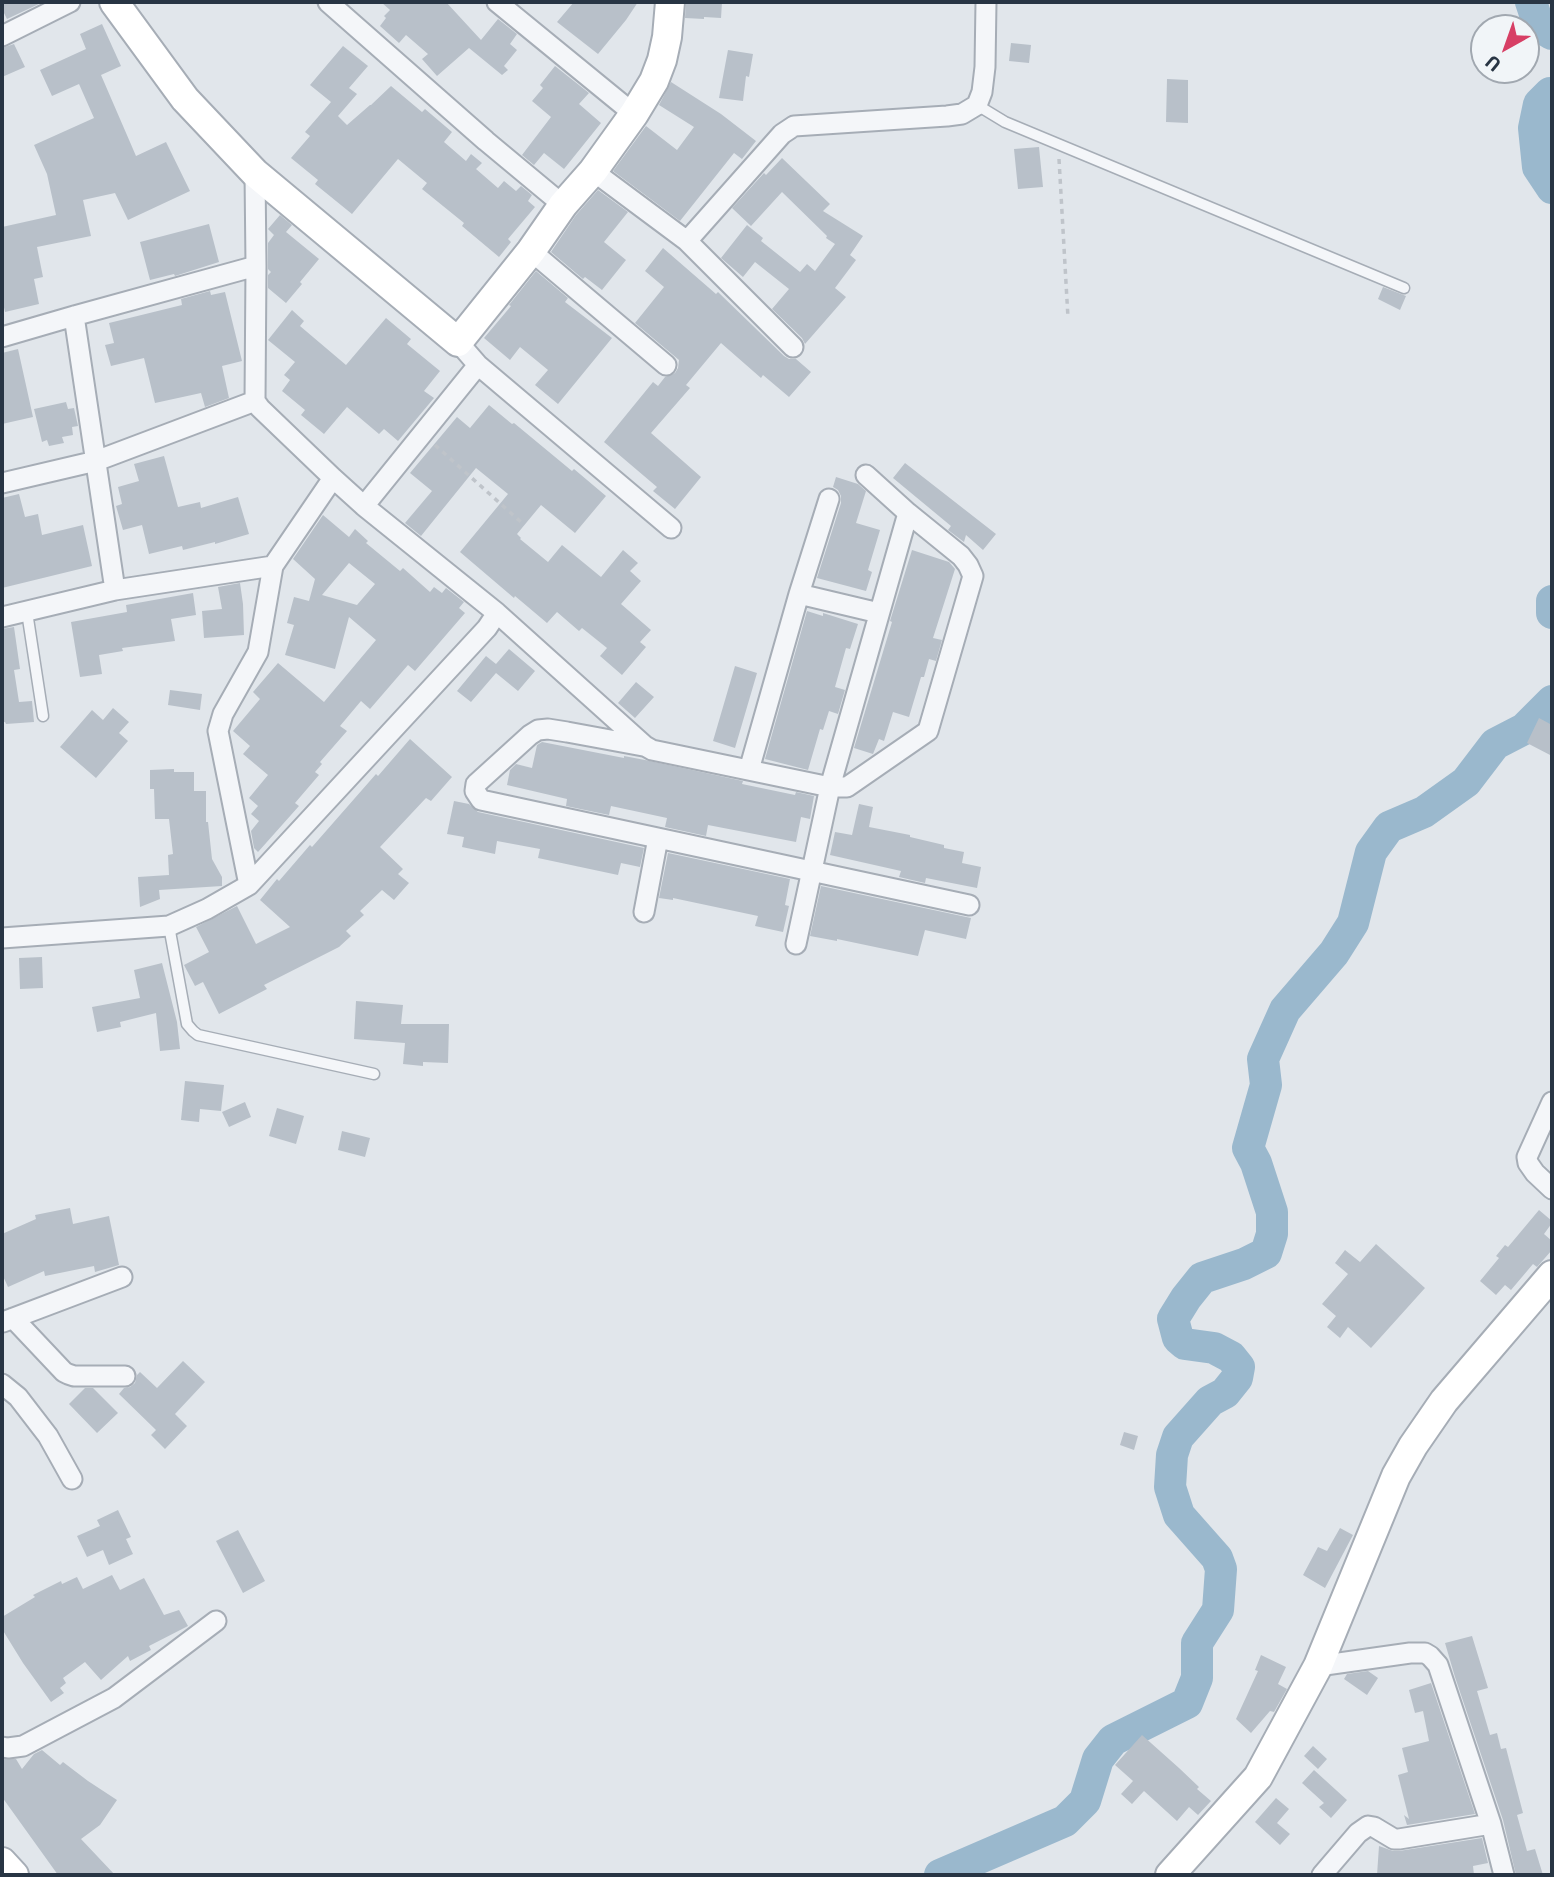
<!DOCTYPE html>
<html>
<head>
<meta charset="utf-8">
<style>
  body { margin:0 }
  #map { position:relative; width:1554px; height:1877px; overflow:hidden; background:#e1e6eb; font-family:"Exo 2",sans-serif }
  canvas { display:block }
  .frame { position:absolute; inset:0; border:4px solid #283544; pointer-events:none }
  .north { position:absolute; left:1470px; top:14px; width:70px; height:70px; box-sizing:border-box; background:#f1f5f8; border:2px solid #a1a8b0; border-radius:50%; rotate:220deg; font-size:19px; font-weight:700; line-height:28px; text-align:center; color:#283544 }
  .north::after { content:''; display:block; margin:auto; width:24px; height:32px; background:#d73f65; clip-path:polygon(50% 0,100% 100%,50% 72%,0 100%) }
</style>
</head>
<body>
<div id="map">
<canvas width="1554" height="1877"></canvas>
<div class="frame"></div>
<div class="north">U</div>
</div>
<script>
const ctx = document.querySelector('canvas').getContext('2d');
ctx.lineJoin = 'round';
const toPath = rows => new Path2D(rows.map(r => 'M' + r).join(''));
function trace(path, color, width, dash) { ctx.strokeStyle = color; ctx.lineWidth = width; ctx.lineCap = dash ? 'butt' : 'round'; ctx.setLineDash(dash || []); ctx.stroke(path); }
function fill(path, color) { ctx.fillStyle = color; ctx.fill(path, 'evenodd'); }
trace(toPath([
  [1531,2,1539,26,1552,34],
  [1552,93,1550,93,1539,104,1534,128,1538,167,1552,188],
  [1552,601,1552,613],
  [940,1875,1065,1821,1085,1801,1098,1759,1113,1740,1187,1703,1197,1678,1197,1643,1218,1610,1221,1569,1217,1558,1179,1515,1170,1487,1172,1455,1178,1437,1210,1401,1225,1393,1237,1378,1239,1367,1231,1357,1214,1348,1185,1344,1178,1338,1173,1319,1186,1298,1202,1278,1244,1264,1266,1253,1272,1234,1272,1212,1256,1163,1248,1148,1266,1085,1263,1059,1285,1010,1334,953,1353,923,1371,852,1389,827,1424,812,1466,782,1495,744,1524,729,1552,701]
]), '#9ab8cd', 32);
fill(toPath([
  [2,2,43,2,7,19,2,9],
  [381,2,446,2,481,40,498,19,517,34,510,44,517,50,504,66,508,70,502,75,469,48,437,76,422,59,428,54,406,35,399,43,380,26,386,18,384,16,390,10],
  [574,2,638,2,626,20,598,54,557,22],
  [686,2,722,2,721,18,704,17,704,19,685,18],
  [102,24,121,66,101,75,136,156,166,142,190,191,128,220,115,193,83,200,91,236,37,247,43,277,34,279,39,304,5,312,2,298,2,227,56,215,47,174,34,145,94,118,79,84,52,96,40,70,86,49,80,34],
  [1011,43,1031,45,1029,63,1009,61],
  [14,44,25,67,2,77,2,48],
  [343,46,368,66,349,88,357,94,338,116,347,125,370,105,371,105,391,86,422,112,425,109,452,132,444,142,466,161,471,154,482,163,476,169,498,188,504,181,516,191,521,186,532,195,528,201,535,207,508,239,511,242,499,257,462,226,464,223,422,189,427,183,398,159,352,214,315,184,318,180,291,158,310,136,305,132,331,102,310,85],
  [728,50,753,54,749,77,746,76,743,101,719,98],
  [555,66,589,93,579,104,601,123,564,169,544,153,534,165,522,155,551,117,532,101,543,88,540,85],
  [1167,79,1188,80,1188,123,1166,122],
  [671,82,721,114,756,141,742,159,734,153,680,221,613,171,646,126,677,150,694,127,659,105],
  [1039,147,1043,187,1018,189,1014,149],
  [782,158,830,204,823,211,863,236,850,255,856,260,835,288,846,297,805,344,802,338,772,309,789,289,755,262,743,277,721,258,747,225,763,238,761,241,800,272,807,264,815,271,835,244,826,238,827,236,782,192,751,226,732,208,764,173,766,175],
  [598,190,628,212,604,242,626,260,602,290,585,277,583,279,551,252,576,215],
  [280,215,292,225,286,232,319,259,300,282,302,284,286,303,268,288,268,275,271,272,268,269,268,243,274,235,268,229],
  [209,224,219,262,175,276,174,274,150,280,140,242],
  [663,248,716,294,718,292,784,356,789,359,796,359,811,372,789,397,763,375,761,378,721,343,686,385,690,388,651,433,701,477,675,509,653,491,657,487,604,442,653,382,658,386,665,377,675,373,678,368,679,360,635,323,664,287,645,271],
  [536,271,568,298,565,302,612,338,558,404,535,385,548,370,520,347,510,360,484,338,511,306,509,305],
  [1383,287,1406,296,1400,310,1378,299],
  [210,291,211,295,225,292,242,361,222,366,229,398,205,407,201,393,155,403,144,358,111,366,105,345,114,343,109,323,182,305,181,299],
  [292,310,304,321,300,326,346,365,386,318,411,339,407,344,440,371,424,391,434,398,398,441,384,429,379,434,347,407,324,434,301,415,305,410,282,391,290,380,284,375,295,362,268,340],
  [18,349,33,417,2,424,2,353],
  [66,402,68,409,74,408,78,426,72,427,73,435,62,437,64,443,49,446,47,440,42,442,34,409],
  [489,405,512,424,514,423,572,471,574,469,606,496,575,533,541,505,517,534,521,538,520,539,548,562,562,545,601,577,623,550,638,563,630,571,641,581,621,604,651,630,640,642,646,647,622,675,600,656,607,648,582,628,579,631,557,612,547,623,515,596,514,598,460,552,508,494,476,468,421,536,405,523,432,491,410,473,457,417,470,428],
  [164,456,178,507,200,502,201,508,238,497,249,534,215,544,215,542,183,550,182,546,149,554,142,525,123,530,116,506,122,504,118,487,139,481,134,464],
  [905,463,996,534,983,550,966,535,964,542,948,530,951,526,893,478],
  [836,477,858,484,866,491,856,523,880,530,868,570,872,572,866,591,817,578,841,503,841,496,838,490,833,487],
  [19,494,25,517,38,514,42,535,83,525,92,566,2,588,2,498],
  [323,515,349,537,355,529,368,541,366,543,400,571,403,568,430,592,434,587,442,593,446,588,464,602,459,608,465,613,415,671,408,665,370,709,361,701,340,726,347,731,320,762,322,764,315,772,319,775,295,803,299,806,258,852,254,848,251,831,259,821,251,814,258,806,249,798,268,775,243,754,250,746,233,731,260,699,253,692,278,663,324,702,376,640,349,617,335,669,285,655,294,625,287,623,294,597,309,601,315,579,293,559],
  [349,563,375,584,357,605,322,595],
  [912,550,949,562,955,569,933,638,942,640,936,661,929,659,924,677,921,677,909,717,893,712,884,741,879,739,873,754,854,748,892,622,890,621],
  [240,583,243,604,244,635,204,638,202,611,222,609,218,587],
  [193,593,196,615,171,619,175,641,122,648,123,651,99,655,102,674,80,677,71,622,127,612,126,605],
  [807,611,823,616,823,613,858,624,850,649,846,648,835,687,845,690,838,714,829,711,823,730,820,729,808,770,765,759],
  [14,627,20,669,14,670,19,702,32,701,34,722,6,724,5,722,2,722,2,629],
  [509,649,535,671,518,691,496,673,471,702,457,691,486,656,496,664],
  [735,666,757,673,735,748,713,741],
  [636,682,654,697,635,718,618,703],
  [170,690,202,694,200,710,168,705],
  [113,708,129,722,119,733,128,741,96,778,60,747,92,710,103,720],
  [1539,718,1552,725,1552,756,1527,743],
  [410,739,452,777,431,801,426,798,380,847,403,869,398,874,409,883,394,900,382,890,360,911,364,915,346,931,351,936,339,947,264,985,267,989,219,1014,203,982,195,986,184,965,209,952,196,927,237,906,256,944,290,927,260,900,277,879,279,881,310,845,312,847,376,774,378,776],
  [542,742,624,758,624,756,645,760,743,781,742,784,795,795,796,792,814,796,810,819,801,817,796,842,708,825,706,836,665,827,667,818,611,806,609,815,566,806,567,799,507,785,510,770,516,764,532,768,537,745],
  [174,769,174,772,194,772,194,791,206,791,206,822,208,822,212,859,222,877,222,886,159,890,160,899,140,907,138,877,169,875,168,855,173,854,169,819,155,819,154,789,150,789,150,770],
  [454,801,469,804,478,812,644,848,640,867,621,863,618,875,538,858,540,849,497,841,495,854,462,847,464,837,447,834],
  [859,804,873,807,869,827,910,835,910,837,944,845,944,848,964,852,962,863,981,867,977,888,926,878,925,883,899,877,901,871,830,855,835,832,852,835],
  [668,853,790,879,785,905,789,906,783,932,755,926,758,916,673,898,673,900,659,898],
  [821,886,971,918,966,939,925,930,918,956,837,939,837,941,810,936],
  [42,957,43,988,20,989,19,958],
  [162,963,177,1022,180,1049,160,1051,156,1013,120,1022,121,1027,97,1032,92,1007,140,998,134,970],
  [356,1001,403,1005,401,1024,449,1024,448,1063,423,1062,423,1066,403,1064,405,1043,354,1039],
  [185,1081,224,1085,221,1111,200,1109,199,1122,181,1120],
  [245,1102,251,1117,229,1127,222,1112],
  [277,1108,304,1116,296,1144,269,1136],
  [342,1131,370,1138,365,1157,338,1150],
  [70,1208,73,1224,109,1216,119,1265,95,1272,94,1266,45,1276,44,1271,8,1287,2,1274,2,1234,36,1219,35,1215],
  [1539,1210,1552,1221,1552,1223,1544,1234,1552,1241,1552,1250,1537,1267,1533,1264,1511,1290,1505,1285,1496,1295,1480,1281,1499,1258,1496,1256,1505,1245,1508,1247],
  [1376,1244,1425,1288,1371,1348,1348,1327,1340,1338,1327,1327,1336,1316,1322,1304,1348,1274,1335,1263,1345,1250,1360,1262],
  [183,1361,205,1382,175,1414,187,1426,165,1449,151,1435,156,1430,119,1394,124,1388,130,1387,135,1383,137,1375,140,1372,157,1388],
  [85,1388,93,1388,118,1413,97,1433,69,1404],
  [1124,1432,1138,1436,1134,1450,1120,1445],
  [118,1510,131,1537,126,1539,133,1554,109,1565,103,1550,87,1557,77,1536,100,1526,97,1520],
  [1340,1528,1353,1535,1325,1588,1303,1575,1318,1547,1327,1551],
  [238,1530,265,1581,243,1593,216,1541],
  [112,1575,120,1590,144,1578,164,1615,179,1610,188,1626,149,1646,151,1650,130,1661,128,1656,101,1680,85,1662,63,1678,66,1683,60,1688,64,1693,51,1702,23,1663,2,1629,2,1617,35,1597,33,1595,61,1581,62,1584,77,1577,83,1589],
  [1472,1636,1488,1688,1477,1691,1490,1735,1497,1733,1501,1749,1506,1748,1523,1813,1517,1815,1527,1851,1535,1849,1543,1875,1516,1875,1503,1820,1455,1677,1445,1643],
  [1261,1655,1286,1667,1278,1684,1287,1689,1274,1712,1270,1711,1251,1733,1236,1719,1258,1671,1255,1670],
  [1368,1671,1378,1678,1367,1695,1344,1679,1347,1674],
  [1431,1683,1475,1814,1407,1825,1404,1815,1409,1819,1398,1775,1408,1772,1402,1748,1429,1741,1423,1711,1415,1713,1409,1690],
  [1142,1735,1179,1768,1199,1787,1197,1789,1211,1801,1198,1815,1189,1807,1177,1821,1144,1791,1132,1804,1121,1794,1133,1781,1115,1765],
  [1313,1746,1327,1759,1318,1769,1304,1756],
  [42,1750,60,1765,63,1762,88,1781,117,1800,100,1825,81,1839,115,1875,58,1875,2,1797,2,1759,16,1759,22,1769,34,1754],
  [1314,1770,1347,1800,1331,1818,1319,1807,1324,1803,1302,1783],
  [1276,1798,1289,1809,1277,1823,1290,1834,1280,1845,1255,1822],
  [1482,1838,1488,1863,1473,1866,1474,1875,1377,1875,1379,1846,1393,1851,1399,1851]
]), '#b8c0c9');
const lane = toPath([
  [977,105,1005,122,1404,288],
  [27,612,43,716],
  [169,926,187,1024,193,1031,198,1035,374,1074]
]);
const street = toPath([
  [328,2,486,141,563,205],
  [497,2,634,114],
  [2,36,70,2],
  [593,171,687,241,793,347],
  [687,241,782,134,794,126,947,116,962,114,977,105,982,92,985,67,986,2],
  [531,251,666,365],
  [74,316,115,590],
  [2,337,74,316,256,266],
  [478,365,671,528],
  [2,483,96,461,255,401],
  [364,506,478,365,458,342],
  [799,594,879,613],
  [497,613,645,746,652,750,830,787,847,787,928,731,973,576,968,565,961,556,908,513,866,475],
  [2,617,115,590,273,566,333,478],
  [643,746,567,732,548,729,538,730,530,735,476,784,475,791,481,800,969,905],
  [749,770,799,594,829,499],
  [249,885,218,731,223,714,258,652,273,566],
  [644,912,658,838],
  [2,938,169,926,207,909,249,885,487,628,497,613,364,506,333,478,260,408,255,401,256,266,255,173],
  [796,944,830,787,908,513],
  [1552,1102,1527,1157,1528,1163,1535,1173,1552,1189],
  [13,1318,64,1372,68,1374,74,1376,125,1376],
  [3,1322,122,1277],
  [2,1384,18,1397,48,1436,72,1479],
  [1318,1666,1410,1653,1425,1653,1430,1656,1438,1665,1491,1824,1504,1875],
  [2,1747,8,1748,23,1746,114,1698,216,1621],
  [1322,1875,1358,1833,1368,1826,1374,1827,1394,1839,1399,1839,1491,1824]
]);
const secondary = toPath([
  [114,2,185,99,255,173,458,342,531,251,563,205,593,171,634,114,654,81,662,60,667,37,670,2],
  [2,1862,14,1875],
  [1170,1875,1258,1777,1318,1666,1396,1476,1413,1446,1444,1401,1552,1275]
]);
trace(lane, '#a6adb6', 13);
trace(street, '#a6adb6', 23);
trace(secondary, '#a6adb6', 32);
trace(toPath([
  [1059,159,1068,318],
  [435,445,522,523]
]), '#bfc4ca', 3.5, [5, 5]);
trace(lane, '#f4f6f9', 10);
trace(street, '#f4f6f9', 19);
trace(secondary, '#fff', 28);
</script>
</body>
</html>
